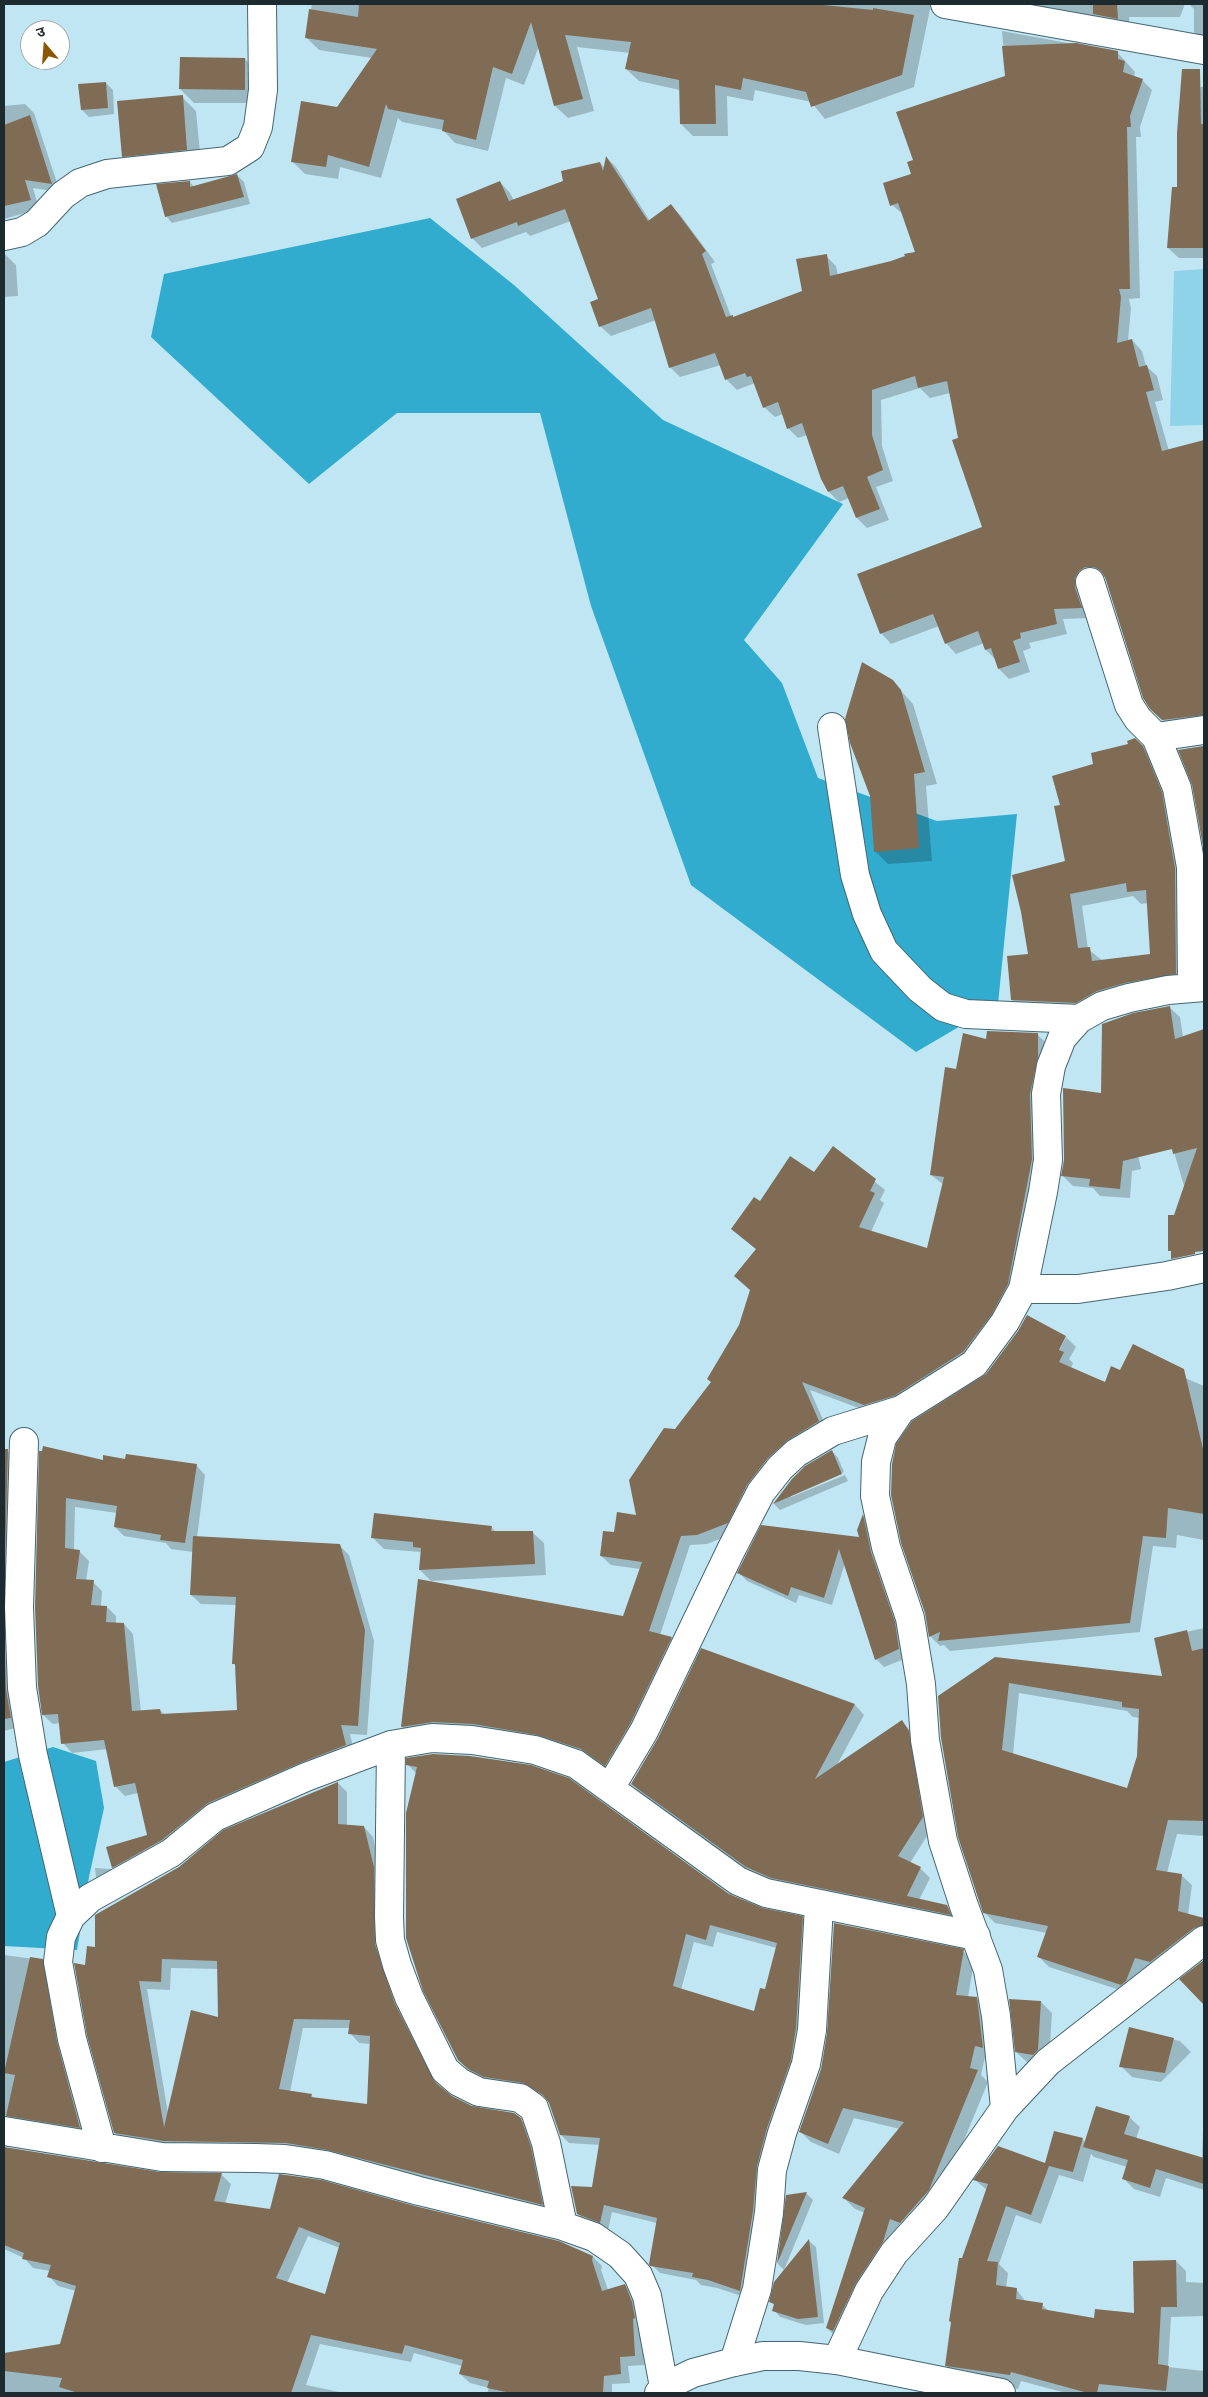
<!DOCTYPE html>
<html>
<head>
<meta charset="utf-8">
<style>
  body { margin:0 }
  #map { position:relative; width:1208px; height:2397px; overflow:hidden; background:#c1e6f3; font-family:Ubuntu,"Noto Sans Devanagari",sans-serif }
  canvas { display:block }
  .frame { position:absolute; inset:0; border:5px solid #1d2b30; pointer-events:none }
  .north { position:absolute; left:20px; top:20px; width:50px; height:50px; box-sizing:border-box; background:#fff; border:1px solid #a5aaac; border-radius:50%; rotate:342deg; font-size:14px; font-weight:700; line-height:20px; text-align:center; color:#1d2b30 }
  .north::after { content:''; display:block; margin:auto; width:18px; height:22px; background:#8a5602; clip-path:polygon(50% 0,100% 100%,50% 72%,0 100%) }
</style>
</head>
<body>
<div id="map">
<canvas width="1208" height="2397"></canvas>
<div class="frame"></div>
<div class="north">उ</div>
</div>
<script>
const ctx = document.querySelector('canvas').getContext('2d');
ctx.lineJoin = 'round';
function fill(path, color) { ctx.fillStyle = color; ctx.fill(path, 'evenodd'); }
const toPath = rows => new Path2D(rows.map(r => 'M' + r).join(''));
function trace(path, color, width, dash) { ctx.strokeStyle = color; ctx.lineWidth = width; ctx.lineCap = dash ? 'butt' : 'round'; ctx.setLineDash(dash || []); ctx.stroke(path); }
fill(toPath([
  [1204,269,1204,425,1170,426,1174,271]
]), '#8fd3e9');
fill(toPath([
  [430,218,514,285,663,420,843,504,744,640,782,683,818,778,937,821,1017,814,998,1004,916,1052,691,885,591,606,540,413,397,413,309,484,151,337,164,274],
  [53,1747,96,1761,104,1808,89,1877,77,1950,4,1946,4,1762]
]), '#32acce');
fill(toPath([
  [312,4,697,4,736,13,738,4,931,4,914,87,825,119,811,102,755,90,753,101,727,96,728,136,693,136,681,124,680,90,639,81,626,69,630,53,577,47,594,111,568,118,555,106,539,46,524,85,506,78,488,151,455,143,443,130,402,122,398,118,381,178,340,167,338,179,305,174,292,161,337,108,372,58,319,50,306,37],
  [982,4,1185,4,1180,17,1129,17,1130,31],
  [1189,4,1204,4,1204,42,1194,32,1194,9],
  [1002,31,1117,52,1135,72,1134,77,1142,80,1152,90,1140,127,1141,137,1136,137,1140,298,1129,299,1131,308,1128,341,1132,340,1142,351,1146,366,1157,376,1163,400,1155,402,1169,451,1204,441,1204,727,1173,730,1151,708,1105,577,1095,577,1091,618,1063,619,1067,634,1029,643,1031,648,1023,651,1030,672,1009,679,999,669,996,660,986,650,984,643,956,654,946,643,939,626,891,644,881,633,984,528,959,439,950,393,930,398,920,388,881,400,882,446,893,481,876,487,889,520,867,528,857,518,849,498,839,502,829,492,807,435,798,438,788,428,783,414,775,417,764,407,755,383,737,390,726,379,721,365,680,377,670,367,656,320,611,336,600,326,600,300,571,221,530,236,526,232,482,248,472,238,500,182,510,193,514,201,565,182,600,163,605,168,607,158,616,167,650,221,671,206,681,216,715,262,711,264,731,316,735,318,803,292,826,256,836,266,838,275,891,262,917,253,904,215,892,205,913,174,915,161,1006,77],
  [245,59,259,73,258,103,194,103,180,89],
  [106,83,113,90,114,114,89,117,82,110],
  [1182,87,1204,87,1204,258,1179,258,1168,248,1178,189],
  [182,97,196,111,201,163,137,170,123,156],
  [25,104,34,113,60,192,33,188,39,209,4,219,4,106],
  [237,175,244,182,250,204,172,223,166,216,190,182,194,187],
  [4,253,16,265,18,296,4,297],
  [892,681,913,704,937,784,926,786,932,861,888,864,875,851],
  [1135,740,1155,760,1174,806,1189,986,1110,1003,1025,1013,1012,1000,1066,862,1062,806,1094,765],
  [1133,896,1141,904,1148,903,1152,955,1103,961,1088,949,1082,906],
  [1204,746,1204,845,1194,785,1180,750],
  [1169,1007,1180,1017,1183,1037,1204,1030,1204,1254,1174,1152,1171,1149,1137,1150,1141,1169,1132,1171,1130,1198,1100,1196,1093,1188,1073,1186,1063,1176,1103,1094],
  [1037,1034,1047,1044,1041,1169,1017,1293,973,1362,875,1414,810,1390,828,1431,737,1532,707,1544,690,1545,660,1635,671,1638,681,1647,615,1774,592,1758,548,1744,412,1736,402,1727,419,1580,624,1617,640,1569,611,1565,601,1556,615,1533,638,1516,675,1430,712,1382,740,1326,751,1291,735,1276,757,1250,732,1229,760,1203,814,1173,833,1148,885,1190,880,1200,884,1203,871,1232,927,1249,944,1185,931,1175,956,1070,988,1040],
  [1066,1337,1076,1347,1069,1359,1073,1363,1071,1368,1106,1384,1120,1371,1178,1375,1204,1386,1204,1540,1177,1535,1176,1548,1153,1546,1140,1632,950,1651,944,1645,940,1646,930,1636,926,1613],
  [4,1450,8,1451,16,1459,19,1727,4,1731],
  [832,1451,838,1458,844,1472,791,1495,791,1497,845,1475,848,1481,780,1510,774,1504,792,1479],
  [41,1453,104,1461,196,1465,205,1475,197,1538,339,1545,349,1555,374,1641,367,1735,350,1734,355,1755,123,1876,113,1867,148,1836,138,1793,125,1796,116,1787,108,1749,72,1753,63,1743,60,1723,53,1724,43,1715],
  [75,1507,117,1513,115,1527,124,1536,166,1543,171,1549,193,1552,191,1595,201,1604,236,1605,233,1663,236,1666,238,1711,165,1715,160,1710,141,1712,133,1634,124,1624,116,1624,116,1616,107,1607,101,1607,102,1591,93,1582,86,1581,89,1561,79,1551,74,1550],
  [863,1516,871,1524,903,1631,907,1658,884,1667,876,1659,845,1563,832,1605,799,1595,796,1603,747,1581,739,1573,861,1538],
  [491,1527,496,1532,532,1532,544,1543,546,1575,431,1581,420,1570,422,1554,420,1552,384,1549,373,1538],
  [1204,1628,1204,1836,1177,1834,1167,1873,1181,1875,1192,1885,1188,1915,1199,1918,1204,1923,1204,1939,1161,1972,1146,1967,1136,1991,1132,1994,1049,1967,1038,1956,1047,1933,995,1923,984,1912,995,1658,1164,1677,1155,1639],
  [1019,1693,1127,1711,1133,1717,1140,1718,1139,1756,1128,1789,1013,1754],
  [855,1705,864,1715,837,1765,902,1722,912,1732,932,1828,910,1863,920,1868,930,1878,919,1900,947,1906,957,1916,960,1924,757,1877,642,1794,632,1784],
  [408,1759,762,1909,802,1918,810,1926,804,2037,748,2298,717,2288,701,2285,696,2280,660,2273,650,2263,657,2223,612,2212,608,2230,586,2222,578,2214,593,2188,600,2145,569,2143,561,2135,549,2100,532,2090,493,2084,477,2077,467,2068,416,1773,408,1765],
  [717,1932,777,1948,766,1990,754,2013,681,1990,694,1942,713,1947],
  [338,1783,347,1792,347,1826,364,1827,373,1837,382,1879,403,2013,439,2087,448,2095,472,2107,520,2119,530,2128,551,2213,125,2142,115,2133,86,1966,97,1948],
  [171,1968,218,1969,219,2018,168,2113,147,1989,170,1990],
  [303,2028,350,2028,350,2033,359,2043,371,2044,368,2106,315,2099,311,2095,290,2092],
  [95,1868,111,1869,117,1875,102,1884,96,1877],
  [963,1951,974,1962,968,1997,976,1998,987,2009,994,2058,985,2057,981,2075,988,2082,939,2201,838,2339,827,2328,865,2213,855,2209,844,2198,900,2129,854,2118,839,2154,811,2142,800,2131],
  [4,1955,42,1960,51,1970,88,2136,4,2128],
  [1041,2002,1052,2013,1049,2061,1045,2065,1028,2063,1016,2052],
  [1130,2029,1180,2041,1191,2052,1161,2082,1132,2077,1121,2066],
  [1204,2101,1204,2190,1166,2178,1160,2197,1134,2189,1124,2179,1127,2167,1094,2157,1091,2154,1083,2182,1059,2175,1041,2224,1016,2215,999,2264,1008,2273,1006,2288,1016,2289,1026,2302,1042,2305,1049,2311,1095,2319,1135,2314,1176,2261,1186,2271,1186,2282,1204,2283,1204,2316,1171,2317,1168,2367,1204,2371,1204,2393,1066,2393,1021,2381,1018,2389,956,2375,946,2365,952,2323,950,2321,963,2259,988,2191,975,2180,1046,2165,1082,2139,1086,2143,1129,2117,1140,2127,1136,2139,1202,2159],
  [4,2148,159,2174,222,2175,231,2184,225,2204,593,2257,602,2266,601,2270,608,2290,624,2285,634,2294,642,2328,644,2365,628,2366,630,2383,612,2384,612,2393,487,2393,489,2388,470,2383,460,2374,462,2366,414,2353,411,2362,320,2344,306,2385,344,2393,4,2393,4,2354,61,2345,76,2291,58,2286,49,2276,50,2271,33,2268,24,2258,4,2249,4,2217,75,2220,76,2212,4,2193],
  [308,2236,340,2248,325,2296,287,2283],
  [807,2194,813,2200,784,2270,778,2264,787,2196],
  [809,2241,816,2247,824,2323,806,2325,780,2317,774,2310,775,2306,771,2301,775,2283]
]), '#0003');
fill(toPath([
  [359,4,814,4,873,10,873,8,914,15,902,75,811,107,806,92,743,78,741,90,715,85,716,124,680,124,679,80,625,69,631,42,565,35,583,99,554,106,531,22,512,74,493,67,476,140,442,131,444,120,388,109,386,104,369,167,328,155,326,167,291,162,301,101,337,107,377,49,305,38,309,9,358,17],
  [1093,4,1117,4,1118,19,1093,14],
  [1076,43,1118,51,1118,59,1125,61,1123,72,1143,79,1130,116,1131,127,1127,127,1130,289,1119,289,1121,297,1117,343,1132,339,1139,367,1147,365,1154,390,1146,392,1162,451,1204,440,1204,715,1162,720,1150,709,1143,698,1105,577,1101,571,1094,567,1085,567,1079,571,1075,578,1075,587,1082,608,1054,609,1057,624,1020,633,1021,638,1013,641,1020,662,998,669,991,648,985,650,978,631,945,644,933,614,880,634,857,574,982,527,952,440,958,438,947,381,918,388,915,376,872,390,872,435,883,470,867,477,880,509,856,518,843,486,828,492,821,479,802,423,787,429,778,402,763,408,751,376,747,377,745,373,725,380,715,353,669,368,651,308,599,327,590,302,598,299,565,209,518,226,517,222,471,239,456,199,500,181,509,201,563,181,561,171,600,162,603,171,606,156,648,221,671,204,706,251,702,254,726,317,733,315,733,317,802,291,796,259,827,254,830,276,891,261,905,256,904,254,915,252,898,203,890,206,883,183,911,174,907,162,913,160,896,112,1005,76,1002,46],
  [180,57,245,58,245,90,179,89],
  [1182,69,1200,69,1201,124,1204,124,1204,248,1167,248,1172,187,1177,187,1177,133],
  [106,82,108,108,81,110,78,84],
  [183,95,187,150,122,157,117,101],
  [30,115,52,184,25,180,31,200,4,206,4,125],
  [237,174,244,197,165,217,156,184,190,181,190,187],
  [862,662,893,680,901,690,925,772,914,774,919,848,874,852,870,796,850,743,845,719],
  [1135,738,1143,746,1162,792,1175,868,1176,974,1125,983,1097,991,1076,1003,1011,1000,1007,956,1028,954,1021,912,1012,875,1065,861,1054,806,1060,805,1052,776,1093,764,1091,753,1128,744,1127,741],
  [1126,883,1127,892,1146,890,1150,954,1092,961,1090,947,1078,948,1070,894],
  [1204,746,1204,852,1192,785,1178,750],
  [1170,1006,1175,1039,1204,1029,1204,1251,1195,1252,1195,1254,1171,1259,1171,1251,1168,1251,1168,1215,1174,1215,1197,1148,1173,1154,1172,1149,1123,1161,1120,1189,1089,1186,1090,1179,1061,1176,1064,1160,1063,1088,1101,1093,1102,1024,1133,1013],
  [987,1031,1038,1033,1038,1057,1030,1094,1032,1159,1008,1284,992,1314,963,1352,894,1396,864,1405,802,1382,819,1421,788,1440,768,1458,747,1485,728,1523,697,1535,681,1536,649,1631,672,1637,630,1724,605,1766,581,1749,537,1735,473,1724,433,1722,401,1727,418,1579,623,1616,642,1562,600,1556,603,1531,614,1532,617,1512,636,1515,629,1480,664,1428,675,1429,711,1382,707,1379,739,1325,750,1290,734,1276,756,1249,731,1229,754,1197,760,1201,790,1156,814,1172,833,1146,876,1179,870,1191,875,1193,859,1227,927,1248,944,1177,930,1175,945,1067,956,1069,963,1033,986,1039],
  [1027,1315,1066,1336,1059,1350,1064,1352,1059,1362,1105,1382,1111,1366,1120,1370,1133,1344,1184,1369,1204,1453,1204,1514,1168,1508,1166,1538,1143,1536,1130,1623,938,1641,940,1632,929,1637,925,1613,901,1543,891,1495,892,1464,896,1444,912,1421,986,1374,1018,1331],
  [43,1446,103,1460,103,1455,125,1459,126,1454,197,1464,185,1543,160,1540,161,1535,114,1527,117,1506,66,1498,65,1548,80,1550,76,1579,94,1580,91,1605,107,1606,106,1622,124,1623,132,1711,160,1709,161,1714,237,1710,235,1664,232,1664,236,1597,190,1595,193,1536,340,1544,365,1630,358,1726,341,1725,346,1745,300,1763,208,1803,162,1840,112,1868,106,1847,147,1835,135,1783,114,1787,104,1740,61,1744,58,1714,42,1715,38,1686,35,1607,39,1451,42,1451],
  [4,1449,8,1449,4,1594],
  [832,1450,842,1474,773,1504,792,1479,805,1466],
  [374,1513,492,1526,491,1531,533,1531,535,1564,419,1570,421,1548,413,1547,413,1542,371,1538],
  [863,1514,871,1552,895,1622,899,1649,875,1660,839,1549,824,1598,791,1587,788,1596,737,1573,761,1525,859,1537,857,1530],
  [4,1617,6,1689,11,1718,4,1719],
  [1187,1630,1192,1651,1204,1648,1204,1821,1168,1820,1156,1870,1182,1874,1178,1911,1204,1918,1204,1925,1194,1928,1150,1962,1135,1958,1126,1981,1121,1985,1037,1957,1048,1926,983,1913,958,1837,941,1738,938,1696,995,1657,1162,1676,1154,1638],
  [1009,1683,1122,1702,1122,1707,1139,1709,1137,1756,1127,1788,1002,1750],
  [701,1648,855,1704,815,1779,902,1720,909,1731,923,1817,898,1856,921,1867,907,1896,947,1905,951,1915,771,1878,746,1867,631,1784,658,1738],
  [433,1754,470,1756,531,1765,569,1778,729,1894,763,1908,803,1916,796,2028,791,2060,767,2128,757,2166,753,2211,740,2291,708,2280,692,2277,693,2273,650,2266,649,2264,657,2218,604,2205,600,2223,577,2214,571,2186,592,2187,600,2138,560,2135,549,2103,543,2095,523,2083,484,2077,468,2069,458,2060,423,1991,406,1938,406,1813,417,1767,406,1765,406,1758],
  [710,1925,777,1943,765,1989,760,1988,754,2011,673,1986,686,1934,706,1940],
  [338,1782,338,1824,364,1826,374,1867,375,1944,395,2004,435,2082,452,2096,472,2106,514,2113,521,2118,531,2147,543,2205,327,2150,286,2143,163,2141,114,2133,87,2036,74,1963,85,1965,87,1946,95,1947,95,1915,179,1867,223,1830],
  [162,1959,217,1961,218,2017,191,2010,164,2127,139,1981,161,1982],
  [294,2019,350,2020,348,2034,370,2036,367,2104,311,2097,312,2094,279,2089],
  [834,1923,964,1949,956,1995,977,1997,983,2048,975,2046,970,2068,978,2070,929,2190,900,2223,890,2219,883,2242,856,2283,833,2331,826,2328,865,2208,842,2198,904,2122,843,2108,828,2144,799,2132,821,2069,827,2033],
  [30,1957,43,1959,57,2042,80,2128,6,2116,15,2075,4,2073],
  [1204,1960,1204,2005,1179,1979],
  [1009,1999,1041,2001,1038,2050,1033,2055,1015,2052],
  [1129,2027,1174,2038,1165,2073,1119,2067],
  [1096,2106,1130,2116,1124,2134,1204,2158,1204,2184,1156,2169,1150,2188,1122,2179,1128,2160,1083,2147],
  [1054,2131,1083,2138,1073,2172,1049,2166,1031,2215,1006,2206,987,2261,998,2262,996,2285,1017,2288,1016,2299,1043,2303,1042,2309,1094,2318,1095,2309,1134,2313,1133,2261,1176,2260,1177,2307,1161,2307,1158,2364,1169,2366,1166,2391,1099,2384,1097,2393,1088,2393,1011,2372,1010,2375,945,2366,951,2322,949,2321,959,2258,962,2258,988,2184,973,2180,998,2146,1045,2163],
  [4,2147,160,2172,222,2173,214,2201,270,2209,279,2174,322,2180,415,2206,559,2241,593,2256,592,2260,602,2291,625,2284,632,2302,635,2318,633,2319,635,2356,620,2357,621,2374,604,2376,603,2393,511,2393,487,2388,489,2381,459,2374,463,2360,405,2345,402,2354,311,2335,291,2393,78,2393,59,2387,62,2378,4,2371,4,2353,60,2344,76,2286,47,2277,51,2265,22,2259,24,2253,4,2245],
  [299,2227,340,2243,325,2294,276,2278],
  [807,2192,777,2264,786,2195],
  [809,2239,818,2317,798,2319,772,2311,774,2304,769,2302,774,2282]
]), '#806c55');
const minor = toPath([
  [945,4,1204,50],
  [4,236,22,232,37,223,63,195,80,183,107,174,228,161,250,147,258,127,263,90,262,4],
  [1090,582,1129,705,1138,719,1156,737,1177,788,1191,867,1192,988],
  [832,727,855,875,867,914,884,951,920,989,943,1007,966,1014,1079,1019],
  [1156,737,1204,730],
  [1023,1289,1078,1289,1167,1276,1204,1268],
  [24,1442,19,1607,22,1688,33,1755,71,1916],
  [391,1745,389,1917,390,1940,397,1965,409,1997,445,2070,459,2082,479,2092,520,2098,534,2108,546,2143,563,2226],
  [610,1788,644,1731,731,1550,761,1492,780,1468,796,1453,833,1431,901,1410],
  [1005,2108,996,2016,988,1970,964,1906,943,1841,925,1740,921,1684,910,1618,886,1547,875,1496,876,1462,882,1438,901,1410,974,1364,1005,1322,1023,1289,1043,1192,1048,1160,1046,1094,1051,1066,1062,1038,1079,1019,1102,1006,1129,998,1168,990,1204,987],
  [4,2131,162,2157,255,2158,285,2159,325,2165,419,2191,563,2226,594,2237,620,2255,638,2275,647,2296,664,2387],
  [102,2148,72,2039,58,1962,61,1937,71,1916,90,1898,171,1853,215,1817,306,1777,391,1745,432,1738,472,1740,535,1750,576,1764,738,1881,766,1893,976,1936],
  [837,2360,869,2291,894,2253,935,2208,1005,2108,1048,2062,1204,1940],
  [734,2362,757,2289,769,2213,772,2170,782,2133,806,2064,812,2030,819,1906]
]);
const tertiary = toPath([
  [659,2393,664,2387,693,2373,734,2362,763,2356,799,2356,837,2360,1001,2393]
]);
trace(minor, '#456671', 30);
trace(tertiary, '#456671', 30);
trace(minor, '#fff', 28);
trace(tertiary, '#fff', 28);
</script>
</body>
</html>
